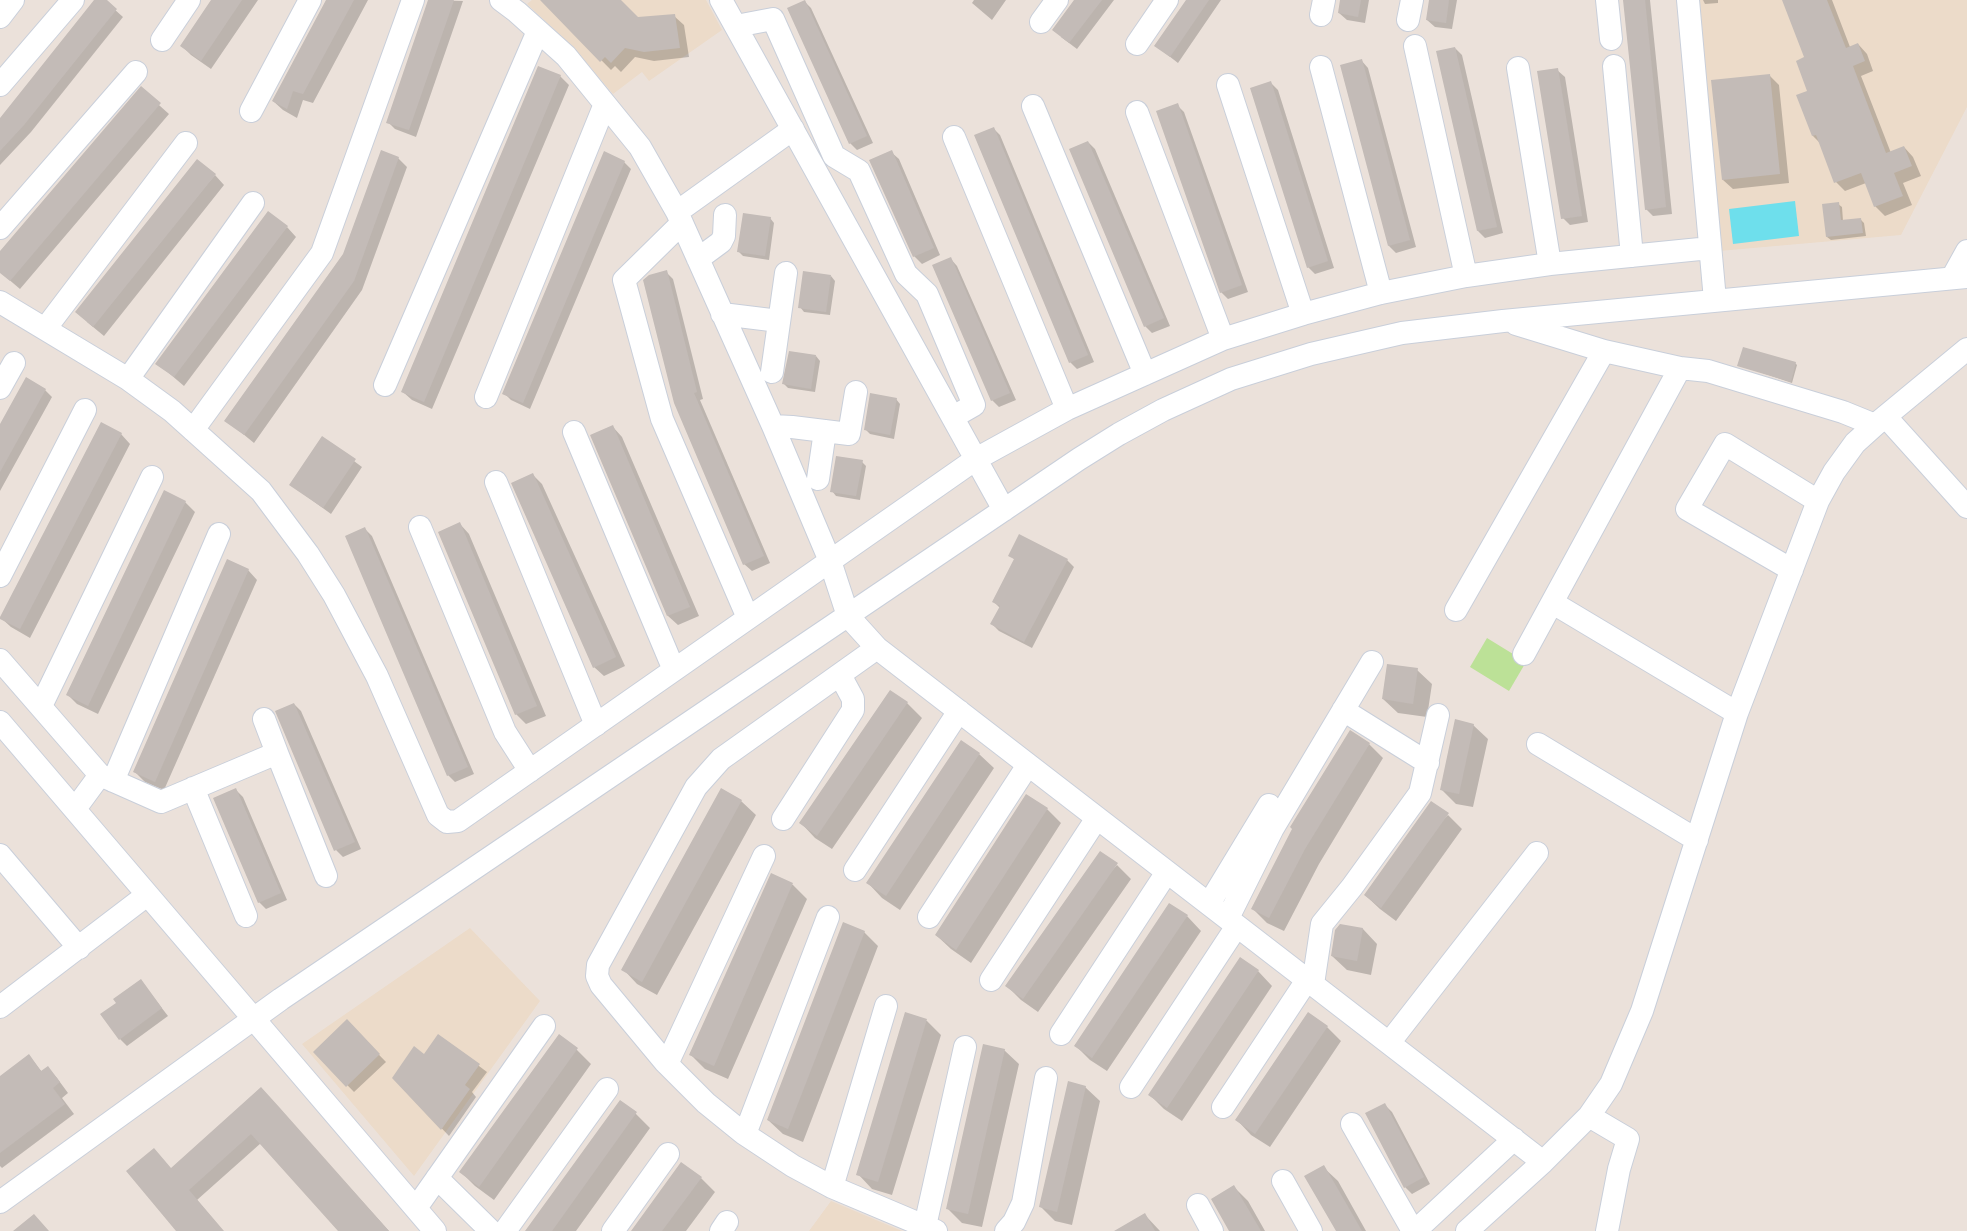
<!DOCTYPE html>
<html>
<head>
<meta charset="utf-8">
<style>
  body { margin:0 }
  canvas { display:block; background:#ebe1da }
</style>
</head>
<body>
<canvas width="1967" height="1231"></canvas>
<script>
const ctx = document.querySelector('canvas').getContext('2d');
ctx.lineJoin = 'round';
function fill(path, color) { ctx.fillStyle = color; ctx.fill(path, 'evenodd'); }
const toPath = rows => new Path2D(rows.map(r => 'M' + r).join(''));
function trace(path, color, width, dash) { ctx.strokeStyle = color; ctx.lineWidth = width; ctx.lineCap = dash ? 'butt' : 'round'; ctx.setLineDash(dash || []); ctx.stroke(path); }
fill(toPath([
  [532,0,706,0,722,30,649,81,642,72,613,94,574,48,527,4],
  [1695,0,1967,0,1967,107,1901,235,1719,251],
  [470,928,540,1001,414,1176,302,1044],
  [831,1201,902,1231,809,1231]
]), '#ecdbc9');
fill(toPath([
  [1487,638,1526,662,1509,691,1470,667]
]), '#bce197');
fill(toPath([
  [1795,201,1799,236,1733,244,1729,209]
]), '#6edfec');
fill(toPath([
  [96,0,104,0,123,17,31,132,0,165,0,120],
  [213,0,258,0,211,69,191,55,182,46],
  [328,0,368,0,313,103,303,100,297,118,283,110,273,101],
  [429,0,463,1,416,137,395,129,388,122],
  [554,0,619,0,638,19,674,16,684,25,689,57,654,61,635,57,621,72,615,66,611,70,548,6],
  [974,0,1006,0,992,20,972,3],
  [1076,0,1114,0,1077,49,1061,37],
  [1188,0,1221,0,1178,63,1156,46],
  [1342,0,1369,0,1365,23,1347,20,1339,13],
  [1431,0,1457,0,1452,29,1435,27,1427,20],
  [1624,0,1650,0,1672,214,1653,216,1646,209],
  [1703,0,1718,0,1718,3,1705,4],
  [1783,0,1832,0,1850,47,1858,44,1867,54,1873,71,1861,76,1891,153,1904,147,1913,157,1921,176,1903,183,1912,205,1885,216,1875,206,1866,183,1845,191,1836,182,1820,143,1813,136,1806,58],
  [804,1,811,8,873,143,857,150,850,143],
  [1455,48,1462,55,1503,233,1485,238,1478,231],
  [1361,60,1368,68,1416,247,1396,253,1389,246],
  [1557,70,1565,77,1588,222,1570,225,1563,218],
  [1769,75,1779,85,1789,183,1733,189,1723,180],
  [560,76,569,85,432,409,412,400,403,392],
  [1271,83,1278,90,1334,268,1315,274,1308,267],
  [141,89,169,114,20,289,0,272,0,253],
  [1177,105,1184,112,1248,292,1228,299,1221,292],
  [993,128,1000,135,1094,362,1077,369,1070,362],
  [1088,142,1095,149,1170,326,1152,333,1145,326],
  [891,152,899,159,940,255,922,264,914,256,871,161],
  [398,158,407,167,362,290,254,443,226,420,344,255],
  [624,162,631,169,530,409,511,400,504,393],
  [215,175,224,185,104,336,87,322],
  [1838,204,1842,207,1843,221,1861,220,1864,223,1866,236,1831,240,1827,237],
  [770,218,774,223,769,260,743,256,739,252],
  [287,227,296,237,184,386,157,363],
  [950,258,957,266,1016,400,999,407,992,400],
  [666,272,673,279,703,399,700,400,770,563,752,571,744,564,675,402],
  [831,276,835,281,830,315,804,312,800,307],
  [816,356,820,361,815,392,788,388,784,384],
  [1795,363,1797,365,1792,383,1739,365],
  [45,390,52,397,0,491,0,427],
  [896,399,900,404,894,439,870,434,866,430],
  [613,427,622,437,699,616,678,625,668,616],
  [121,434,130,444,30,638,11,627,1,618],
  [323,438,362,467,331,514,291,485],
  [862,462,866,466,860,500,836,496,832,491],
  [533,475,542,484,625,666,604,676,594,667],
  [185,502,195,512,98,714,77,704,68,695],
  [460,524,469,534,546,716,526,724,516,714,440,532],
  [365,529,372,536,474,774,455,782,448,775],
  [1010,555,1067,560,1074,567,1032,648,999,631,992,624,1000,608,993,601,1015,560],
  [248,570,257,580,164,790,145,782,135,772],
  [1417,670,1432,684,1427,717,1398,713,1383,699],
  [890,692,907,703,922,718,832,849,815,838,801,823],
  [294,704,301,711,361,849,343,857,336,850],
  [1473,725,1488,739,1473,807,1456,804,1441,789],
  [1369,744,1383,758,1319,864,1284,931,1267,923,1252,908],
  [979,754,994,768,900,910,882,898,868,883],
  [236,790,243,797,287,900,266,909,259,902],
  [741,801,756,815,657,995,637,984,623,969],
  [1047,809,1061,823,971,963,951,949,936,935],
  [1448,815,1462,829,1396,921,1380,909,1365,895],
  [1117,865,1131,879,1038,1012,1021,1000,1007,986],
  [772,875,793,885,807,899,728,1079,705,1069,690,1054],
  [1187,916,1201,931,1107,1071,1090,1060,1075,1045],
  [1340,925,1363,929,1377,944,1371,975,1347,970,1332,956],
  [864,932,878,946,803,1142,783,1134,768,1120],
  [1258,971,1272,986,1182,1121,1164,1109,1150,1095],
  [141,981,168,1016,127,1046,120,1039],
  [906,1014,927,1021,941,1035,892,1195,872,1189,858,1174],
  [347,1022,386,1062,354,1092,315,1052],
  [1327,1027,1341,1041,1270,1147,1251,1135,1237,1120],
  [439,1036,487,1072,472,1092,476,1097,449,1136,394,1078,425,1056],
  [559,1036,577,1050,591,1064,494,1200,475,1186,461,1172],
  [1004,1050,1019,1064,982,1227,962,1223,948,1209],
  [29,1056,42,1072,48,1068,57,1078,68,1093,62,1098,74,1114,2,1168,0,1166,0,1078],
  [1085,1087,1100,1101,1072,1225,1055,1221,1041,1207],
  [261,1089,389,1231,340,1231,261,1143,197,1200,223,1231,178,1231,171,1169],
  [620,1102,636,1114,650,1128,576,1231,527,1231],
  [1385,1105,1392,1112,1430,1184,1412,1194,1405,1187],
  [1323,1167,1338,1181,1366,1231,1337,1231],
  [701,1178,715,1192,686,1231,633,1231],
  [1234,1187,1248,1201,1265,1231,1231,1231],
  [1145,1215,1160,1231,1126,1231]
]), '#0003');
fill(toPath([
  [94,0,107,0,117,9,24,125,0,151,0,118],
  [211,0,242,0,201,61,180,46],
  [326,0,354,0,303,94,293,91,287,109,272,101],
  [428,0,454,0,409,130,386,123],
  [540,0,621,0,638,17,675,14,680,48,644,52,625,48,611,63,605,57,600,62],
  [805,0,867,136,849,144,787,8],
  [1074,0,1102,0,1069,43,1052,30],
  [1186,0,1209,0,1170,57,1154,46],
  [1340,0,1361,0,1358,17,1338,13],
  [1429,0,1449,0,1446,23,1426,20],
  [1623,0,1645,0,1666,207,1645,210],
  [1782,0,1827,0,1846,48,1858,43,1865,61,1853,66,1886,153,1904,146,1912,166,1894,173,1903,196,1874,207,1861,173,1834,183,1816,135,1812,136,1796,95,1807,91,1796,61,1804,57],
  [1455,47,1497,227,1477,231,1436,51],
  [1362,59,1410,240,1388,246,1340,65],
  [538,66,561,75,424,402,401,392],
  [1558,68,1582,216,1561,219,1537,71],
  [1770,74,1780,174,1722,180,1711,80],
  [1271,81,1328,261,1307,268,1250,88],
  [141,86,161,103,10,281,0,273,0,251],
  [1178,103,1242,285,1220,293,1156,111],
  [994,127,1088,355,1069,363,974,135],
  [1088,141,1164,318,1144,327,1069,149],
  [381,150,399,157,354,281,244,435,224,421,343,254],
  [892,150,934,248,913,257,869,160],
  [604,151,625,161,523,403,502,394],
  [197,159,216,174,93,327,75,312],
  [1839,202,1841,220,1861,218,1863,233,1826,237,1822,204],
  [268,211,288,226,174,377,155,364],
  [743,213,771,217,765,256,737,252],
  [951,257,1010,393,991,401,932,265],
  [667,270,697,392,694,393,764,556,743,565,674,403,643,280,649,275],
  [803,271,831,275,826,312,798,308],
  [1743,347,1796,362,1791,382,1737,366],
  [789,351,816,355,811,389,782,384],
  [26,377,46,389,0,472,0,424],
  [870,393,897,398,890,435,864,430],
  [101,422,122,433,20,629,0,619,0,617],
  [613,425,690,607,667,616,590,435],
  [322,436,356,459,323,508,289,485],
  [836,456,863,460,856,496,830,492],
  [533,473,616,657,593,668,511,483],
  [164,490,186,501,88,706,66,695],
  [460,522,537,706,515,715,438,532],
  [365,527,468,767,447,776,345,536],
  [1019,534,1068,559,1024,642,990,624,1000,606,992,602,1014,559,1008,556],
  [227,559,249,569,155,782,133,772],
  [1387,664,1418,668,1413,704,1382,699],
  [890,690,908,702,817,836,799,823],
  [294,703,355,842,334,851,275,711],
  [1455,719,1474,724,1459,794,1440,790],
  [1350,730,1370,743,1305,849,1269,918,1251,909,1292,829,1290,827],
  [961,740,980,753,886,896,866,883],
  [236,788,281,893,258,903,213,798],
  [721,788,742,800,642,982,621,970],
  [1026,794,1048,808,956,950,935,935],
  [1431,801,1449,813,1381,908,1364,895],
  [1100,851,1118,863,1023,999,1005,986],
  [771,873,793,883,714,1066,689,1055],
  [1169,903,1188,915,1092,1058,1074,1046],
  [843,922,865,931,788,1129,767,1120],
  [1340,924,1363,928,1357,961,1331,956,1335,930],
  [1240,957,1259,970,1167,1108,1148,1095],
  [141,979,162,1008,119,1040,100,1014,116,1003,113,999],
  [905,1012,927,1019,878,1182,856,1175],
  [1308,1012,1328,1026,1255,1134,1235,1120],
  [347,1019,380,1054,346,1087,313,1052],
  [438,1034,480,1064,465,1085,470,1089,441,1130,392,1078,414,1046,424,1054],
  [559,1034,578,1048,479,1187,459,1172],
  [983,1044,1005,1049,968,1214,946,1209],
  [29,1054,41,1071,48,1066,60,1082,53,1088,65,1104,0,1153,0,1076],
  [1068,1081,1086,1086,1057,1212,1039,1207],
  [261,1087,280,1108,389,1231,338,1231,251,1134,189,1190,224,1231,176,1231,126,1171,154,1148,171,1168],
  [620,1100,637,1112,552,1231,525,1231],
  [1385,1103,1424,1177,1404,1188,1365,1113],
  [681,1162,702,1177,662,1231,631,1231],
  [1324,1165,1362,1231,1336,1231,1304,1176],
  [1234,1185,1261,1231,1229,1231,1211,1199],
  [1145,1213,1155,1231,1114,1231],
  [34,1214,49,1231,13,1231]
]), '#c3bbb7');
const minor = toPath([
  [501,0,517,12,566,56,640,147,677,212,773,426,830,561,848,616,877,648,1543,1162],
  [721,0,1004,510],
  [1607,0,1611,39],
  [1688,0,1715,300],
  [1321,15,1324,0],
  [0,17,13,0],
  [1408,20,1412,0],
  [1041,22,1057,0],
  [736,26,773,19,834,156,859,171,906,274,927,294,974,405,953,417],
  [162,40,189,0],
  [1137,44,1167,0],
  [1415,46,1466,276],
  [1614,66,1632,256],
  [1321,67,1381,293],
  [1518,68,1550,264],
  [0,85,73,0],
  [1228,85,1303,314],
  [1033,106,1145,374],
  [251,111,310,0],
  [1137,112,1223,339],
  [954,137,1067,409],
  [677,212,793,129],
  [682,223,624,280,662,419,748,618],
  [0,228,136,72],
  [698,259,721,242,724,236,725,215],
  [1952,278,1967,251],
  [0,302,128,379,172,411,261,491,308,554,334,595,377,676,438,815,447,822,458,821,976,459,1067,409,1223,339,1303,314,1381,293,1466,276,1550,264,1710,248],
  [722,314,779,321],
  [1516,324,1604,351,1680,368,1708,371,1843,412,1875,425],
  [45,329,186,143],
  [772,372,786,273],
  [128,379,253,203],
  [385,385,538,31],
  [0,388,14,363],
  [486,397,605,104],
  [1886,417,1967,507],
  [773,426,792,427,849,434,856,392],
  [193,430,322,253,413,0],
  [574,432,674,670],
  [818,479,825,431],
  [496,482,596,725],
  [420,527,505,732,530,771],
  [1792,570,1687,509,1725,444,1818,501],
  [0,576,85,410],
  [1553,603,1737,713],
  [1456,610,1604,351],
  [877,648,721,759,696,787,598,965,597,976,601,985,665,1062,706,1103,743,1133,793,1166,832,1187,936,1231],
  [1524,654,1680,368],
  [0,660,100,775,75,809],
  [41,706,152,477],
  [1343,710,1428,763],
  [264,719,277,753],
  [0,722,435,1231],
  [1538,744,1697,840],
  [100,775,161,802,277,753,326,876],
  [113,781,219,534],
  [193,788,246,916],
  [783,819,853,710,853,699,840,675],
  [0,855,79,948],
  [855,870,959,711],
  [1209,904,1269,805],
  [929,917,1028,765],
  [1228,918,1273,828,1372,662],
  [991,980,1097,818],
  [1313,984,1322,924,1352,887,1420,793,1438,715],
  [0,1007,147,895],
  [1061,1034,1167,872],
  [1389,1043,1537,853],
  [667,1064,764,856],
  [1131,1087,1237,926],
  [1223,1107,1307,980],
  [1589,1116,1628,1139,1619,1169,1607,1231],
  [1352,1124,1413,1231],
  [745,1134,828,917],
  [437,1178,491,1231],
  [1283,1181,1311,1231],
  [832,1187,886,1006],
  [0,1202,281,999,1079,459,1119,434,1163,410,1231,379,1311,354,1402,333,1503,321,1967,277],
  [1198,1205,1212,1231],
  [416,1208,544,1026],
  [925,1226,965,1047],
  [505,1231,607,1089],
  [613,1231,668,1154],
  [721,1231,727,1222],
  [1006,1231,1014,1222,1023,1203,1046,1078],
  [1415,1231,1514,1139],
  [1467,1231,1543,1162,1589,1116,1611,1084,1642,1011,1737,713,1818,501,1834,472,1855,443,1875,425,1967,349]
]);
trace(minor, '#c9cfda', 24);
trace(minor, '#fff', 22);
</script>
</body>
</html>
